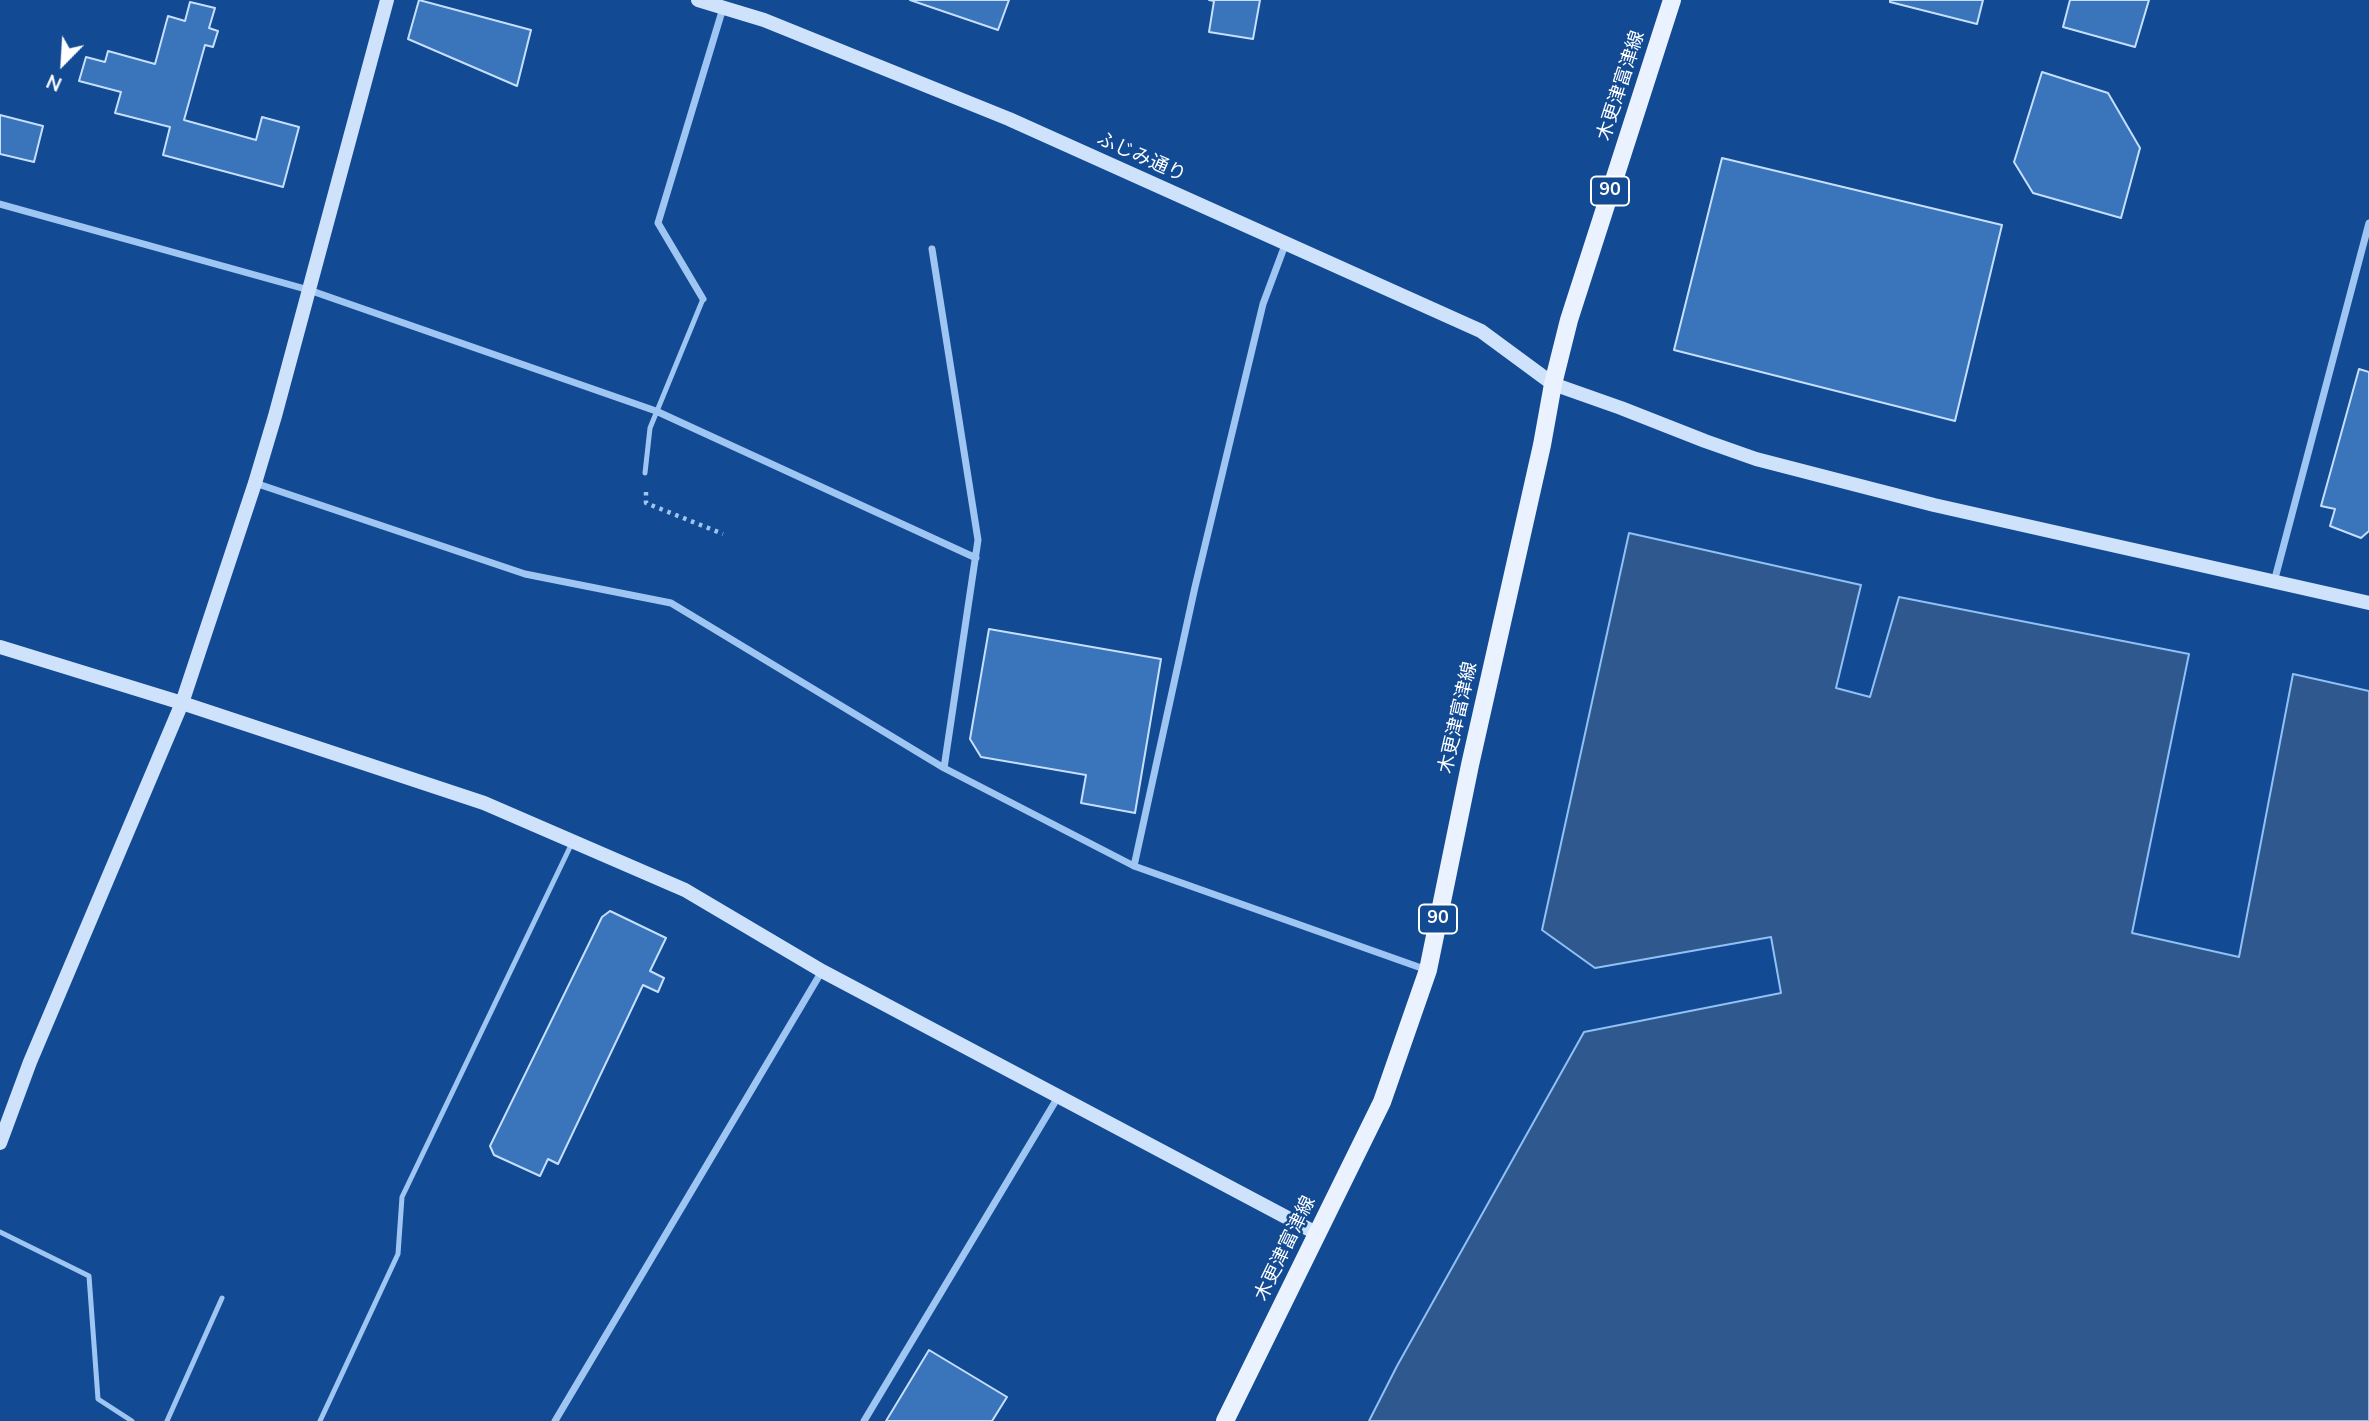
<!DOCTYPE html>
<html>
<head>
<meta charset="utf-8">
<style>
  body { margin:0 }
  #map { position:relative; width:2369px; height:1421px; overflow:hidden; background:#124a93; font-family:"Nunito Sans",sans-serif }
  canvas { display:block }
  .north { position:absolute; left:28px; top:28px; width:70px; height:70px; -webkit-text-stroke:5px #124a93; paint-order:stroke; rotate:204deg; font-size:19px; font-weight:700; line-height:28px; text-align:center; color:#fff }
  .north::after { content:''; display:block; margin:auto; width:24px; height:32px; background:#fff; clip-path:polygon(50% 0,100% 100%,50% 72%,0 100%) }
</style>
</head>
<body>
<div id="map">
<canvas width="2369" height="1421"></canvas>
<div class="north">N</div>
</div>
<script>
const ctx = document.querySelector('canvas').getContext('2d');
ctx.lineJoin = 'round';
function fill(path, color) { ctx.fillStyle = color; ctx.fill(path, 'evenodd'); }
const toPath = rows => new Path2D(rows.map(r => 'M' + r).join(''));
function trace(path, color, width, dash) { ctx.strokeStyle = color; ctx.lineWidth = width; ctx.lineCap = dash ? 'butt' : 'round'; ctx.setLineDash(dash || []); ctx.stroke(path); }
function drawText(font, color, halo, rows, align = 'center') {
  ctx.font = font + ' "Nunito Sans","Noto Sans JP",sans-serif'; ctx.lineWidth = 5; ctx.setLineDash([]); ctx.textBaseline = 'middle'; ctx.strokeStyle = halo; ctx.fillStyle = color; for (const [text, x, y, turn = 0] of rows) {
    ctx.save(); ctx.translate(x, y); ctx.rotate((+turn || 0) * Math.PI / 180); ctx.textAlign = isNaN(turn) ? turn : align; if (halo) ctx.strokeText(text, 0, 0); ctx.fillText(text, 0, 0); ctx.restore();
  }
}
const water = toPath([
  [1629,533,1861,585,1836,688,1870,697,1899,597,2189,654,2132,933,2239,957,2293,674,2369,691,2369,1421,1369,1421,1397,1366,1584,1032,1781,993,1771,937,1595,968,1542,930,1629,533]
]);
fill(water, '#2e588e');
trace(water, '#90c0f6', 2);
const building = toPath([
  [419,0,531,30,517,86,408,39,419,0],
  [910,0,1009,0,998,30,910,0],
  [1209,0,1260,0,1253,39,1209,32,1214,1,1209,0],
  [1890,0,1983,0,1977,24,1890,2,1890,0],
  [2070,0,2149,0,2135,47,2063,27,2070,0],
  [190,2,215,8,209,28,218,31,213,47,205,45,184,120,256,140,262,117,299,127,283,187,163,155,170,127,115,113,121,92,79,81,86,57,105,62,108,51,155,64,168,16,185,21,190,2],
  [2042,72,2108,93,2140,148,2121,218,2033,193,2014,162,2042,72],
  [0,115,43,126,34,162,0,154,0,115],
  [1722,158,2002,225,1955,421,1674,350,1722,158],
  [2359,369,2369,372,2369,531,2361,538,2330,526,2335,509,2321,506,2359,369],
  [989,629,1161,659,1135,813,1081,803,1086,775,981,757,970,739,989,629],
  [610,911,666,938,650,971,664,978,658,992,643,985,558,1164,548,1159,540,1176,494,1155,490,1146,602,917,610,911],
  [929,1350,1007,1397,992,1421,886,1421,929,1350]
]);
fill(building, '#3a74bb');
trace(building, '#c6dffd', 2);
trace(toPath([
  [646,492,646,503,723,534]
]), '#9fc5f3', 4.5, [3.5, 5]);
trace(toPath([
  [645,473,650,428,703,299],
  [0,1232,89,1276,98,1399,132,1421],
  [167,1421,222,1298],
  [320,1421,398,1254,402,1197,572,843]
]), '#9fc5f3', 5);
trace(toPath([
  [0,204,309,290,656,411,976,558],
  [932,249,978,540,944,768],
  [703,299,658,223,723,8],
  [255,483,525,574,671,603,944,768,1134,866,1427,970],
  [2274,582,2369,223],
  [1134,866,1195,587,1263,304,1285,245],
  [555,1421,822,971],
  [864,1421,1058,1097]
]), '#9fc5f3', 7);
trace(toPath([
  [698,0,764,20,1009,119,1481,331,1553,384,1621,408,1705,441,1756,459,1934,505,2369,603],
  [0,647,182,703,484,803,685,890,822,971,1316,1233],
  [0,1143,30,1062,182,703,255,483,275,416,387,0]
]), '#cee2fc', 14);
trace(toPath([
  [1225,1421,1382,1102,1428,970,1470,765,1542,445,1553,384,1569,320,1672,0]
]), '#eaf2ff', 18);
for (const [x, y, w] of [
  [1610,191,38],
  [1438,919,38]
]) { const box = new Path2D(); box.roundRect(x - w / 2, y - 14.5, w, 29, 5); ctx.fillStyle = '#124a93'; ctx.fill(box); trace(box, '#fff', 2); }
drawText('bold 18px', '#fff', null, [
  ["90",1610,191],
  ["90",1438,919]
]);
drawText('19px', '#fff', '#124a93', [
  ["木更津富津線",1622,86,-72],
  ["ふじみ通り",1141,158,24],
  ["木更津富津線",1459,718,-77],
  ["木更津富津線",1286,1249,-64]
]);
</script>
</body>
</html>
